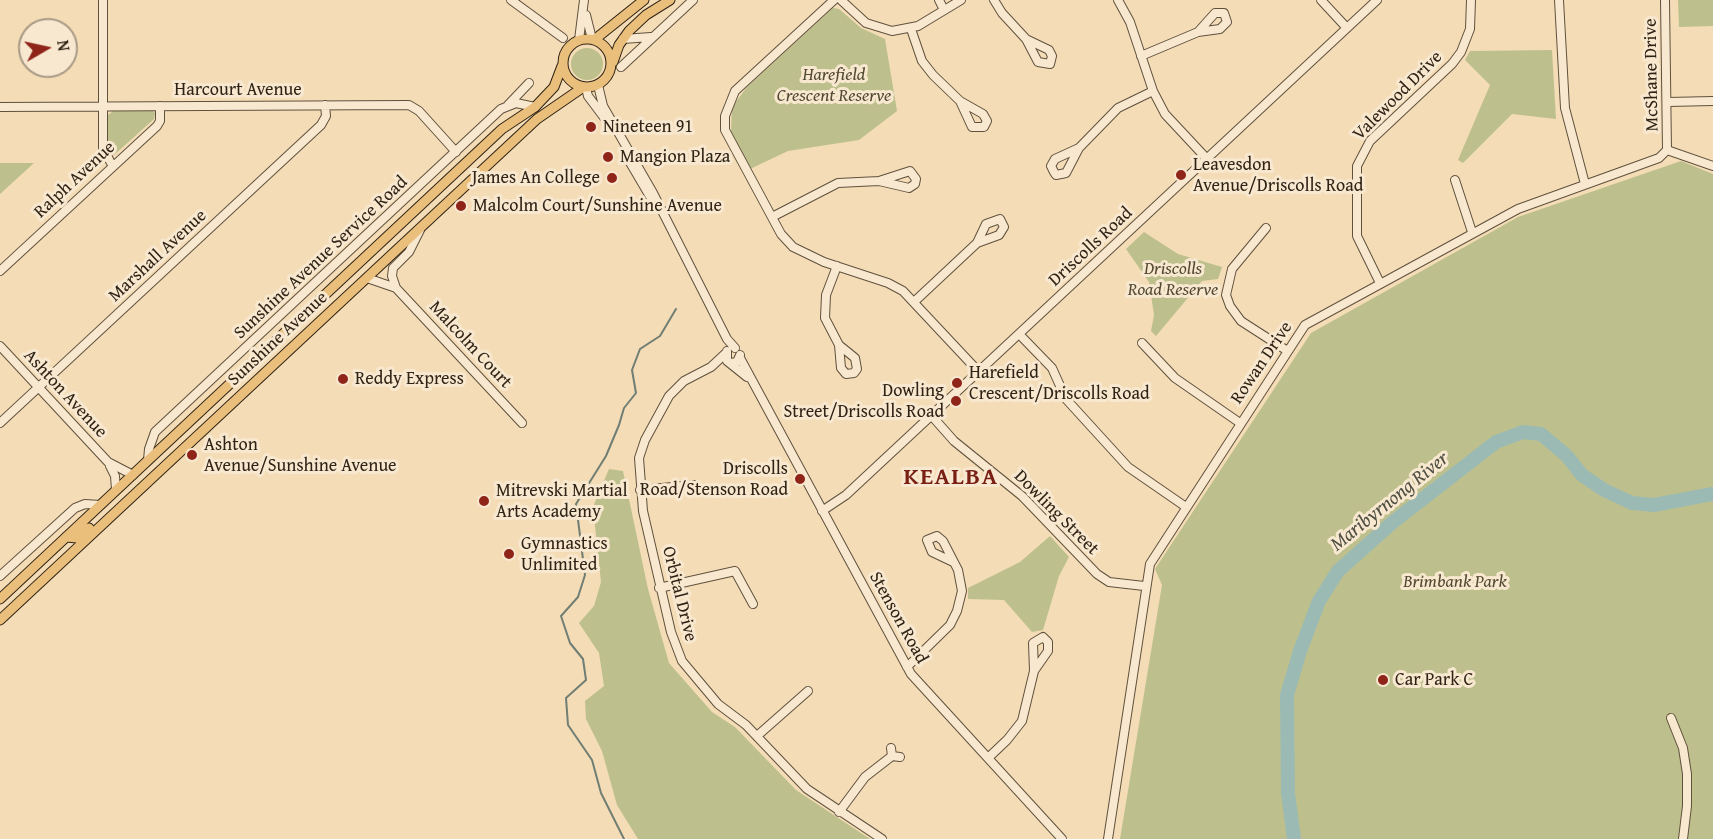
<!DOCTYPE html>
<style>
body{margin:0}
#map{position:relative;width:1713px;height:839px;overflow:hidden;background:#f4dcb6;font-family:"Gentium Book Plus",serif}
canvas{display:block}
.north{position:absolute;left:18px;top:18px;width:60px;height:60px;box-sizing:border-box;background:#f8e8d0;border:2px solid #a89985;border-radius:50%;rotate:81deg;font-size:16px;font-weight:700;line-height:24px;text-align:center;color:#2f2315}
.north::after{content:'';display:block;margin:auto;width:21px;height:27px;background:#8f2418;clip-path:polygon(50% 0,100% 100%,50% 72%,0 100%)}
</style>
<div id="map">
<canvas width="1713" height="839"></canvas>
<div class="north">N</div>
</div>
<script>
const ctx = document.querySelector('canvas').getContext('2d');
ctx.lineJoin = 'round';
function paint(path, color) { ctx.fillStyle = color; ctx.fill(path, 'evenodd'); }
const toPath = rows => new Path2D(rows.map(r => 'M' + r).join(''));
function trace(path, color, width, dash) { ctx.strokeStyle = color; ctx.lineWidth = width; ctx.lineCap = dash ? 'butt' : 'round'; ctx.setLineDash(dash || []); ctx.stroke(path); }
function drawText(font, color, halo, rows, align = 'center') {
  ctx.font = font + ' "Gentium Book Plus",serif'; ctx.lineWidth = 6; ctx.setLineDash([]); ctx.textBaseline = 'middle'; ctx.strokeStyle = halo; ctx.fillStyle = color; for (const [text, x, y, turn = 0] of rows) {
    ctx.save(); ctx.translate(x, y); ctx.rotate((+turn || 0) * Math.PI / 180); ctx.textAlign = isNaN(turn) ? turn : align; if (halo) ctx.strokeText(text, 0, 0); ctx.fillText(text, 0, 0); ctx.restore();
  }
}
const green = toPath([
 [1678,0,1713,0,1713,26,1679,27],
 [833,8,839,9,861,28,885,39,897,111,859,140,788,151,750,169,731,132,732,107,747,87],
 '571 64a16 16 0 1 1 32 0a16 16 0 1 1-32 0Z',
 [1552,50,1556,119,1512,114,1463,163,1458,160,1490,85,1465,60,1470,51],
 [114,110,152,110,155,113,154,119,114,155,110,155,108,149,107,116],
 [1681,161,1713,174,1713,839,1120,839,1162,585,1155,569,1311,333,1518,217],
 [0,163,34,163,0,194],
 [1144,232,1178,254,1222,267,1218,279,1202,281,1156,336,1151,331,1154,315,1149,282,1126,249],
 [609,469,623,471,648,589,669,663,712,712,735,727,796,790,870,839,638,839,617,805,602,751,586,719,585,701,604,686,599,653,579,623,594,606,601,582,593,507],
 [1050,536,1069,557,1059,576,1043,630,1032,632,1004,600,968,599,968,588,1020,562]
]);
const stream = toPath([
 [624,839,601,793,592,760,568,725,566,698,586,680,583,659,570,643,561,616,578,597,585,575,576,504,606,456,619,425,624,408,636,393,632,370,640,349,660,336,676,309]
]);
const river = toPath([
 [1294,839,1288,793,1287,695,1300,651,1319,601,1338,571,1393,522,1496,442,1523,432,1541,434,1567,456,1582,475,1604,490,1632,503,1654,505,1713,494]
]);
const minor = toPath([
 [103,0,103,148,112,165],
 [511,0,563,38],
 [834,0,735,91,725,116,725,130,781,234,793,247,824,262,888,283,903,291,978,371],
 [841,0,866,23,892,31,918,26,961,0],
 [939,0,944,10],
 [994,0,1002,13,1026,39,1038,62,1050,64,1052,56,1049,50,1026,39],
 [1118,0,1130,22,1153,91,1165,114,1207,159],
 [1321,0,1346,27],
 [1559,0,1565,108,1585,184],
 [1665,0,1667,150],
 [586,15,592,39],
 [911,29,922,61,933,75,960,101,983,114,987,121,984,127,972,127,960,101],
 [623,39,651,37],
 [579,40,584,0],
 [1141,56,1198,32,1220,29,1227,22,1224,13,1215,13,1198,32],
 [621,67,693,0],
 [598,85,603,106,653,193,727,339,735,348],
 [586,88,588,96,606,120],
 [1668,102,1713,101],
 [508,105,529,83],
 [0,107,409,105,419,111,456,152],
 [1079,148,1055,159,1051,166,1054,172,1056,175,1066,173,1079,148,1118,108,1153,91],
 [1667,150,1713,166],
 [625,154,655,205],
 [1455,180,1472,232],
 [772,217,838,183,879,181,910,171,916,179,915,184,909,188,879,181],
 [1266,228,1232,269,1226,295,1230,306,1241,321,1286,350],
 [837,266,826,295,825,318,839,345,841,368,846,374,854,373,857,369,855,358,839,345],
 [0,271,157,126,160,121,160,106],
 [367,278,396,288,522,423],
 [1380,283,1357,236,1357,166,1370,141,1452,64,1461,52,1470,29,1471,0],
 [396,288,392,276,393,268,409,252,420,230],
 [915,301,977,243,986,224,1000,219,1004,227,999,235,977,243],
 [1019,334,1052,368,1066,399,1128,467,1186,507],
 [1142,343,1175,378,1240,423],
 [0,346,108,462,133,475],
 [727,351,727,361,747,377],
 [726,353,711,367,684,381,669,396,645,440,639,458,643,511,671,632,682,661,718,704,746,725,807,789,882,839],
 [740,358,911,674,1062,839],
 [731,363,737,362,740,355],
 [931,415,954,441,1022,496,1097,574,1109,582,1144,586],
 [0,423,321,125,326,116,325,105],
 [148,460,149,449,155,432,501,109,516,103,535,107],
 [110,466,115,476,116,490],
 [640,490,694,485],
 [822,511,846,495,1377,0],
 [0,576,75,508,85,504,100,505],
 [659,588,735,571,753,604],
 [907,667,950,625,957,611,962,591,958,570,943,541,937,536,927,540,932,552,953,562],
 [1671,718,1683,748,1687,774,1687,806,1683,839],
 [757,736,808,691],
 [891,748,892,756,900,757],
 [988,758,1007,740,1022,721,1034,671,1033,643,1043,637,1048,642,1048,651,1034,671],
 [839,812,865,777,892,756],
 [1108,839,1150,564,1305,325,1518,209,1659,158,1667,150]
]);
const major = toPath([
 '563 63a24 24 0 1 1 48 0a24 24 0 1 1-48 0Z',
 [594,40,644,0],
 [613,62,619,45,629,31,646,15,670,0],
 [66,537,77,538,89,528],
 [0,599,502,129,535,107,554,87,562,66],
 [0,620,537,119,582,88]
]);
const markers = [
 [591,127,6,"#8f2418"],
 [608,157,6,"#8f2418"],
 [1181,175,6,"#8f2418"],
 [612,178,6,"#8f2418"],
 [461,206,6,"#8f2418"],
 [343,379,6,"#8f2418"],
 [957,383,6,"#8f2418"],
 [956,401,6,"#8f2418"],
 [192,455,6,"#8f2418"],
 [800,479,6,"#8f2418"],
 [484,501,6,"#8f2418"],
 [509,554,6,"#8f2418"],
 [1383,680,6,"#8f2418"]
];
const parkNames = [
 ["Harefield",834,75],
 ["Crescent Reserve",834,96],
 ["Driscolls",1173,269],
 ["Road Reserve",1173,290],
 ["Brimbank Park",1455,582]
];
const streetNames = [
 ["McShane Drive",1652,75,-91],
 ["Harcourt Avenue",238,90],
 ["Valewood Drive",1398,96,-45],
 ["Ralph Avenue",75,180,-43],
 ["Driscolls Road",1091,247,-43],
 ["Marshall Avenue",158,256,-43],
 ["Sunshine Avenue Service Road",321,258,-43],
 ["Sunshine Avenue",278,339,-43],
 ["Malcolm Court",470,345,47],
 ["Rowan Drive",1262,363,-56],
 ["Ashton Avenue",65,394,47],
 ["Dowling Street",1056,513,45],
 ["Orbital Drive",679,594,76],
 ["Stenson Road",898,618,61]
];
const poiNames = [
 ["Nineteen 91",603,127],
 ["Mangion Plaza",620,157],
 ["Leavesdon",1193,165],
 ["Avenue/Driscolls Road",1193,186],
 ["James An College",600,178,"right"],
 ["Malcolm Court/Sunshine Avenue",473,206],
 ["Harefield",969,373],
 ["Crescent/Driscolls Road",969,394],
 ["Reddy Express",355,379],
 ["Dowling",944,391,"right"],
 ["Street/Driscolls Road",944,412,"right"],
 ["Ashton",204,445],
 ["Avenue/Sunshine Avenue",204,466],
 ["Driscolls",788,469,"right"],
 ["Road/Stenson Road",788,490,"right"],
 ["Mitrevski Martial",496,491],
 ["Arts Academy",496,512],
 ["Gymnastics",521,544],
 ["Unlimited",521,565],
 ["Car Park C",1395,680]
];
const waterNames = [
 ["Maribyrnong River",1390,502,-39]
];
const districtNames = [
 ["KEALBA",951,478]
];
paint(green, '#bdc08c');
trace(stream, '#707e74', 2);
trace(river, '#9cbab4', 14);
trace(minor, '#60513d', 10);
trace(major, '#2f2315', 11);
trace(minor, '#f8e8d0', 8);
trace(major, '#eabe7b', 9);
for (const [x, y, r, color] of markers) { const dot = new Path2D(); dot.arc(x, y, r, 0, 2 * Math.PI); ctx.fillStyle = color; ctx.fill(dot); trace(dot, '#f8e8d0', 2); }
drawText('italic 18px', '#524a33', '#f8e8d0', parkNames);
drawText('18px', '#2f2315', '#f8e8d0', streetNames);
drawText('18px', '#2f2315', '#f8e8d0', poiNames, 'left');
drawText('italic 20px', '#505045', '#f8e8d0', waterNames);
ctx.letterSpacing = '1.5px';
drawText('bold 24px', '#7a1f14', '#f8e8d0', districtNames);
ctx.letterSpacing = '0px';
</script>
